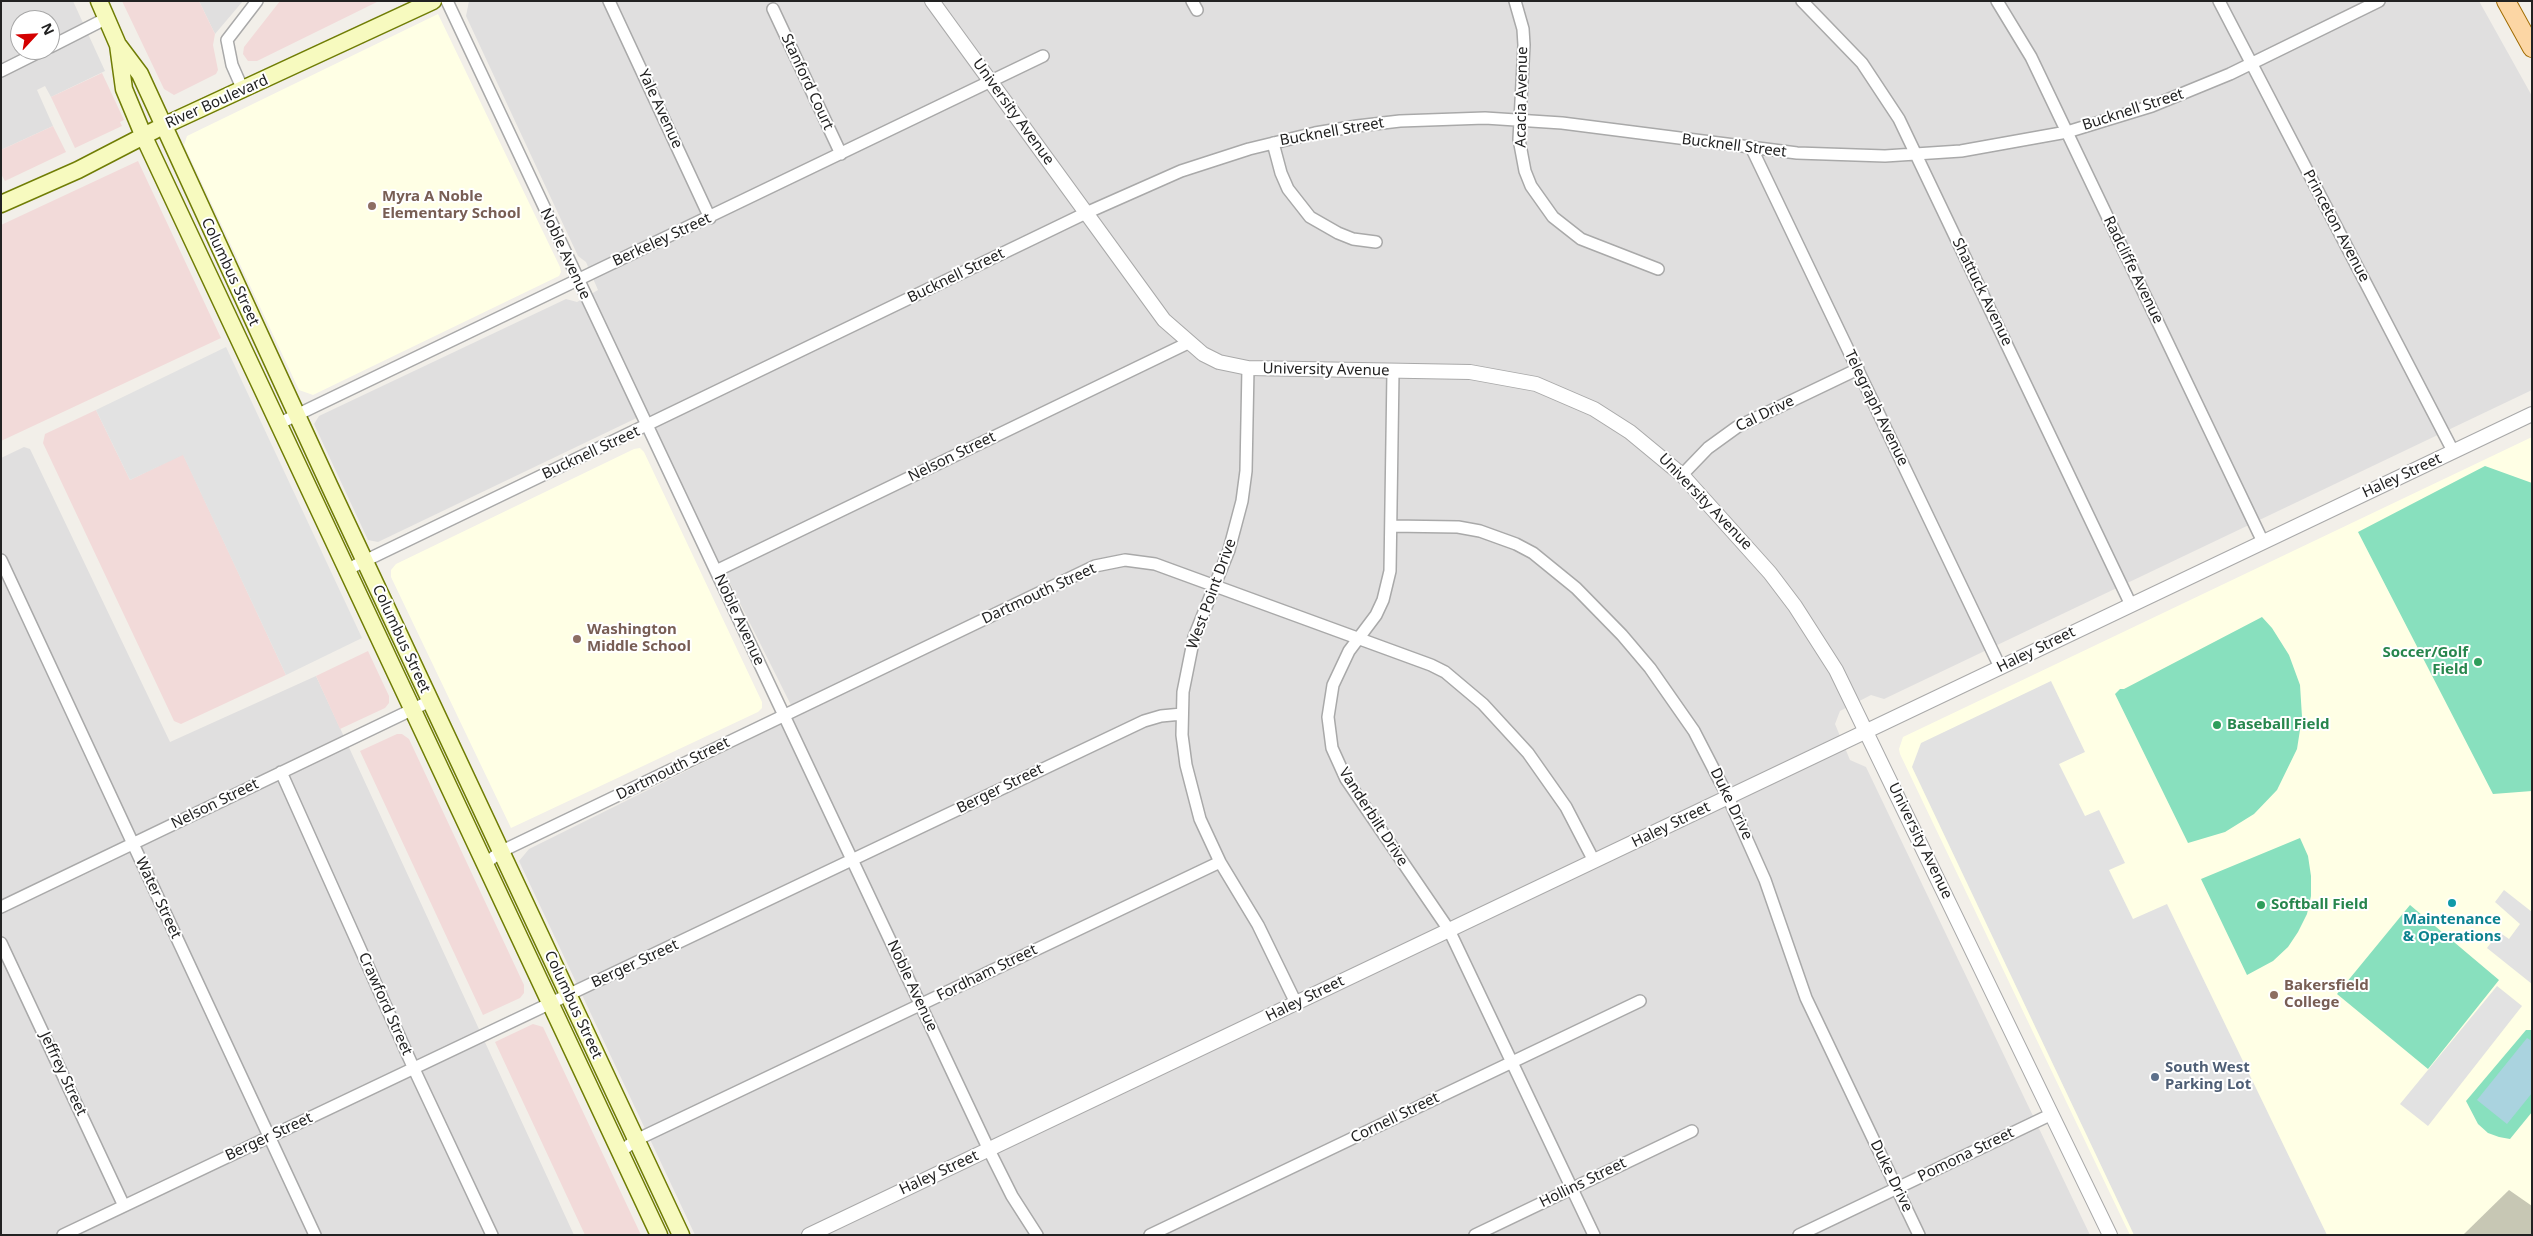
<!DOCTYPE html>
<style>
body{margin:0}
#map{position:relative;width:2533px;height:1236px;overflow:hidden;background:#f2efe9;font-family:"Noto Sans",sans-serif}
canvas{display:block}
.frame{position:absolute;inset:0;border:2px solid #222;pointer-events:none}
.north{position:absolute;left:10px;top:10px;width:50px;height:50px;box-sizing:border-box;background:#fff;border:1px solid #a7a7a7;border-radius:50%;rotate:65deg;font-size:14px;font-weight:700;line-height:20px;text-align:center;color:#222}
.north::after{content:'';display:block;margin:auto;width:18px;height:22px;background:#d40000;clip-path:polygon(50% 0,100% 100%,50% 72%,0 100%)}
</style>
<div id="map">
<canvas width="2533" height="1236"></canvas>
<div class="frame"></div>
<div class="north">N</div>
</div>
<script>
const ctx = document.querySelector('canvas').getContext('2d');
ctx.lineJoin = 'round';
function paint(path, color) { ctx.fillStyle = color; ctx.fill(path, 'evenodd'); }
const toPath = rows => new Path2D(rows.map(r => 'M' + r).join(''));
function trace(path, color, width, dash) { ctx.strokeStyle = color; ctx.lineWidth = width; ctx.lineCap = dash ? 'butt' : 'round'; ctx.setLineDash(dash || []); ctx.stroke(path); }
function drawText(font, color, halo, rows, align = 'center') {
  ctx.font = font + ' "Noto Sans",sans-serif'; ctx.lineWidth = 4; ctx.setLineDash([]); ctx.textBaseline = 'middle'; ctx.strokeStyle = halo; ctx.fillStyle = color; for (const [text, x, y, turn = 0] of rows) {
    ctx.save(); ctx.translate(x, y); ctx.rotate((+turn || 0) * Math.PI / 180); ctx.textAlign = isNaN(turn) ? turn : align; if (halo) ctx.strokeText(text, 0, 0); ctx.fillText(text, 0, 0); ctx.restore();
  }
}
const residential = toPath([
 [1,1,73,1,105,71,51,97,45,86,37,90,53,126,1,150],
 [20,20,50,20,50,50,20,50],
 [199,1,243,1,215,34],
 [469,1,2479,1,2532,96,2532,390,1884,699,1871,695,1840,711,1835,724,1850,760,1866,767,2090,1235,695,1235,519,861,529,849,795,717,794,711,645,414,378,542,368,540,314,424,319,416,566,299,577,302,598,290,586,262,578,256,466,16],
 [24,447,30,449,170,742,316,676,574,1235,1,1235,1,458]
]);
const commercial = toPath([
 [122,1,199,1,215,34,213,45,218,70,216,74,174,95,164,89],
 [280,1,379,1,257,61,248,61,243,54,244,47],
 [102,73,124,120,120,122,122,126,75,148,51,97],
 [53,126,66,152,5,181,1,174,1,150],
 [138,161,221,338,1,441,1,225],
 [96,410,130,480,183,454,286,675,181,724,174,721,43,443,45,434],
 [368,651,389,696,389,703,385,708,340,729,316,676],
 [397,734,402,734,409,739,524,985,524,993,520,998,483,1015,360,751],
 [533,1024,543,1027,641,1235,585,1235,495,1042]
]);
const education = toPath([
 [438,14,560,267,561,272,559,276,313,395,299,390,184,145,187,136],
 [2532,437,2532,1235,2130,1235,1900,754,1899,749,1903,737],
 [640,448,644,452,762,702,762,708,758,712,511,828,391,577,391,570,396,564,634,449]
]);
const construction = toPath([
 [2509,1190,2532,1206,2532,1235,2463,1235]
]);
const pitch = toPath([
 [2485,466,2532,483,2532,791,2493,794,2358,532],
 [2262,617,2272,628,2289,655,2300,685,2302,717,2297,749,2277,790,2254,814,2225,832,2188,843,2115,694,2120,689,2124,689],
 [2300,838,2308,856,2311,876,2311,896,2307,914,2298,932,2288,947,2273,961,2247,975,2201,879],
 [2410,905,2499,980,2428,1069,2337,994],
 [2526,1030,2532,1030,2532,1112,2510,1139,2499,1137,2488,1133,2478,1124,2466,1101]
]);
const parking = toPath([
 [226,347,362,638,286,675,183,455,130,480,96,410],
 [2051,681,2085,752,2059,764,2085,816,2099,810,2125,863,2109,870,2133,919,2167,904,2327,1235,2134,1235,1912,767,1921,743],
 [2504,890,2532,912,2532,984,2487,948,2499,932,2509,939,2520,924,2495,902],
 [2497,986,2522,1006,2428,1126,2400,1104]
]);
const water = toPath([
 [2527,1038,2532,1041,2532,1093,2507,1124,2477,1100]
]);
const minor = toPath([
 [447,1,989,1150,1012,1196,1037,1235],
 [609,1,710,218],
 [1192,1,1197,10],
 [1515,1,1523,29,1524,45,1519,139,1525,171,1531,186,1553,217,1581,239,1658,269],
 [1802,1,1862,63,1899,119,2131,605],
 [1997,1,2031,57,2263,542],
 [2219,1,2453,451],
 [773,9,841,154],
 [50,47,107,18],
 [1,71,43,50],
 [243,90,232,65,227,40,257,1],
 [1273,143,1281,173,1288,189,1310,217,1338,233,1353,239,1376,242],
 [1752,149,2000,667],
 [1248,368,1246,471,1242,501,1229,550,1194,637,1183,692,1182,735,1186,765,1200,819,1220,862,1258,925,1296,1003],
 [1393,372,1390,571,1383,600,1376,615,1349,651,1333,685,1328,717,1332,748,1346,779,1449,930,1594,1235],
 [280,423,1043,56],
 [1682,475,1708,448,1737,427,1858,369],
 [1391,526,1458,527,1480,531,1516,544,1533,553,1576,588,1622,635,1650,668,1694,731,1728,797,1765,880,1806,998,1919,1235],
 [1,560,315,1235],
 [348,569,1086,213,1181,171,1249,149,1315,133,1357,126,1400,121,1485,118,1562,123,1797,153,1885,156,1961,151,2067,132,2152,106,2230,74,2379,1],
 [716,571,1188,343],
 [281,772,414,1069,492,1235],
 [485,864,500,852,1095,566,1125,560,1155,564,1431,665,1445,672,1483,704,1528,753,1566,807,1594,861],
 [1,907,430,701],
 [1,943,124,1206],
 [620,1152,636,1140,1220,862],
 [63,1235,1144,721,1161,716,1182,714],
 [1150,1235,1640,1001],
 [1475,1235,1692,1131],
 [1799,1235,2052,1114]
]);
const tertiary = toPath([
 [932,1,1164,320,1203,354,1219,362,1248,368,1470,372,1536,384,1594,409,1630,432,1682,475,1770,573,1795,606,1836,670,2110,1235],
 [809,1235,2532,414]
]);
const secondary = toPath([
 [99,1,118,45,124,89,144,137,659,1235],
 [119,46,140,74,330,487,681,1235],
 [1,204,78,170,163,126,433,1]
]);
const primary = toPath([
 [2506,1,2532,48]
]);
const markers = [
 [372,206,5,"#8d6e63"],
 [577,639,5,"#8d6e63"],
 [2478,662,5,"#2e9e5b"],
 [2217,725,5,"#2e9e5b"],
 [2452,903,5,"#0f9aa8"],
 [2261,905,5,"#2e9e5b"],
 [2274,995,5,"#8d6e63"],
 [2155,1077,5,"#5c6f8a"]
];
const streetNames = [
 ["Stanford Court",807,82,65],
 ["Acacia Avenue",1522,97,-89],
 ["River Boulevard",217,102,-24],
 ["Yale Avenue",660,109,65],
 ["Bucknell Street",2133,110,-18],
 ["University Avenue",1013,112,54],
 ["Bucknell Street",1332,132,-10],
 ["Bucknell Street",1734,146,7],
 ["Princeton Avenue",2336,226,62],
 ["Berkeley Street",662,240,-25],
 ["Noble Avenue",565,254,65],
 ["Radcliffe Avenue",2133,270,64],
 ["Columbus Street",230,272,65],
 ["Bucknell Street",956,276,-26],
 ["Shattuck Avenue",1982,292,64],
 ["University Avenue",1326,370,1],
 ["Telegraph Avenue",1876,408,64],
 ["Cal Drive",1765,414,-26],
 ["Bucknell Street",591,453,-25],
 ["Nelson Street",952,457,-26],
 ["Haley Street",2402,476,-25],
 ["University Avenue",1705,502,46],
 ["Dartmouth Street",1039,594,-25],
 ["West Point Drive",1212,594,-70],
 ["Noble Avenue",739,620,65],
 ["Columbus Street",401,639,65],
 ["Haley Street",2036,650,-26],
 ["Dartmouth Street",673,769,-26],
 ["Berger Street",1000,789,-26],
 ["Nelson Street",215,804,-26],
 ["Duke Drive",1731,804,64],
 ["Vanderbilt Drive",1373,817,57],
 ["Haley Street",1671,825,-26],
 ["University Avenue",1920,841,64],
 ["Water Street",158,898,65],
 ["Berger Street",635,964,-25],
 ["Fordham Street",987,973,-26],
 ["Noble Avenue",912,986,65],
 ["Haley Street",1305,999,-26],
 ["Crawford Street",385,1004,66],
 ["Columbus Street",573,1005,65],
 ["Jeffrey Street",63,1074,65],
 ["Cornell Street",1395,1118,-26],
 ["Berger Street",269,1137,-25],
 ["Pomona Street",1966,1155,-26],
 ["Haley Street",939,1173,-25],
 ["Duke Drive",1891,1176,64],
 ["Hollins Street",1583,1183,-26]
];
const educationNames = [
 ["Myra A Noble",382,197],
 ["Elementary School",382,214],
 ["Washington",587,630],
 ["Middle School",587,647],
 ["Bakersfield",2284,986],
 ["College",2284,1003]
];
const leisureNames = [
 ["Soccer/Golf",2468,653,"right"],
 ["Field",2468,670,"right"],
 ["Baseball Field",2227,725],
 ["Softball Field",2271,905]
];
const cultureNames = [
 ["Maintenance",2452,920],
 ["& Operations",2452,937]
];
const serviceNames = [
 ["South West",2165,1068],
 ["Parking Lot",2165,1085]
];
paint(residential, '#e0dfdf');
paint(commercial, '#f2dad9');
paint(education, '#ffffe5');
paint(construction, '#c7c7b4');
paint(pitch, '#88e0be');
paint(parking, '#e2e2e2');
paint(water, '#aad3df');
trace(minor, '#a9a9a9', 14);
trace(tertiary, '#a9a9a9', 16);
trace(secondary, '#707d05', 19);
trace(primary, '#a06b00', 20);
trace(minor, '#fff', 11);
trace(tertiary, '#fff', 14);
trace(secondary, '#f7fabf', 16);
trace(primary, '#fcd6a4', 18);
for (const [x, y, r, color] of markers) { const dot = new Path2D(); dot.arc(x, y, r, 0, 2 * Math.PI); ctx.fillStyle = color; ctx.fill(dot); trace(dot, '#fff', 2); }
drawText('15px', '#222', '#fff', streetNames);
drawText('bold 15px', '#785e54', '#fff', educationNames, 'left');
drawText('bold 15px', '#27864d', '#fff', leisureNames, 'left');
drawText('bold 15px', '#0d838f', '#fff', cultureNames);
drawText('bold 15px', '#4e5e75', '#fff', serviceNames, 'left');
</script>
